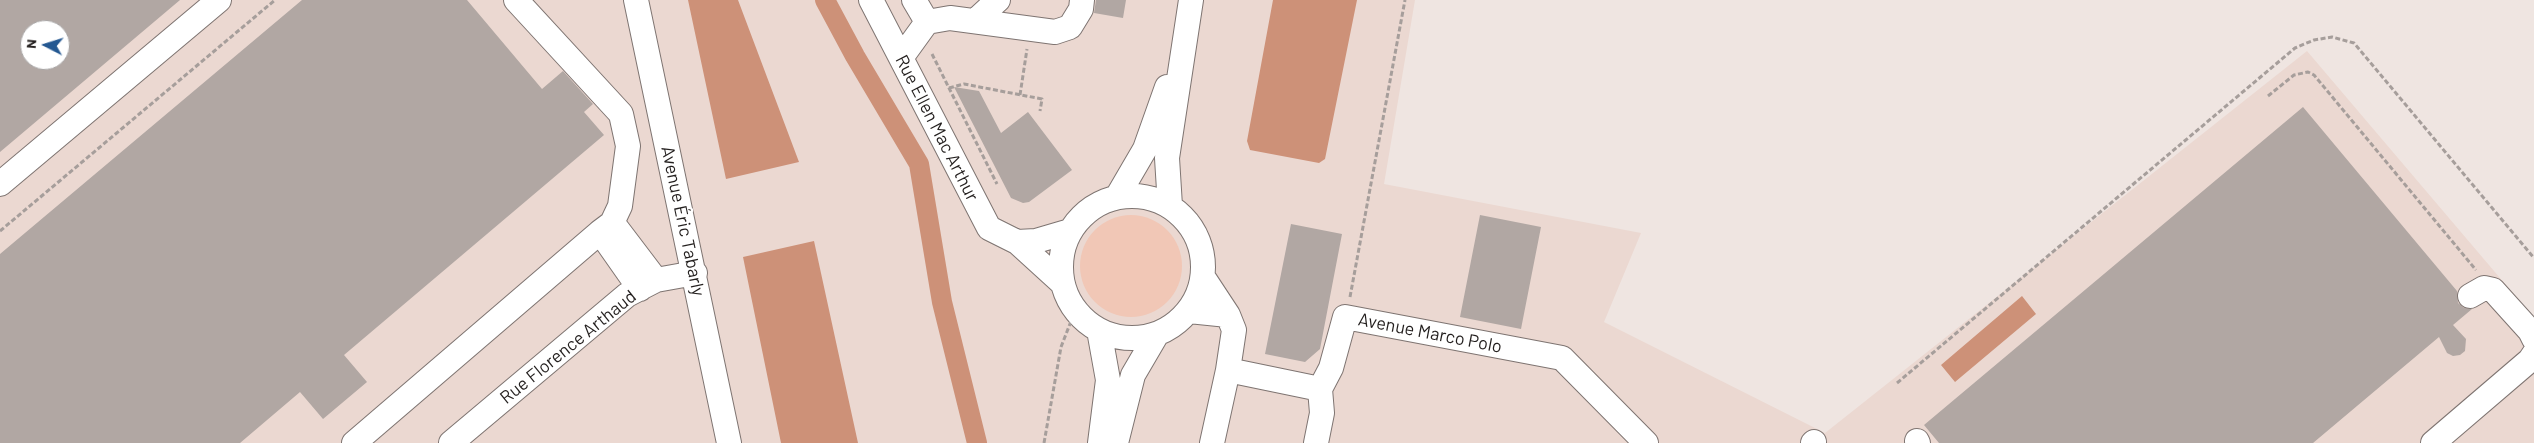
<!DOCTYPE html>
<meta charset="utf-8">
<style>
body{margin:0}
#map{position:relative;width:2534px;height:443px;overflow:hidden;background:#efe5e1;font-family:Barlow,sans-serif}
canvas{display:block}
.north{position:absolute;left:20px;top:20px;width:50px;height:50px;box-sizing:border-box;background:#fff;border:1px solid #a7a5a5;border-radius:50%;rotate:275deg;font-size:14px;font-weight:700;line-height:20px;text-align:center;color:#231f1e}
.north::after{content:'';display:block;margin:auto;width:18px;height:22px;background:#245891;clip-path:polygon(50% 0,100% 100%,50% 72%,0 100%)}
</style>
<div id="map">
<canvas width="2534" height="443"></canvas>
<div class="north">N</div>
</div>
<script>
const ctx = document.querySelector('canvas').getContext('2d');
ctx.lineJoin = 'round';
function paint(path, color) { ctx.fillStyle = color; ctx.fill(path, 'evenodd'); }
const toPath = rows => new Path2D(rows.map(r => 'M' + r).join(''));
function trace(path, color, width, dash) { ctx.strokeStyle = color; ctx.lineWidth = width; ctx.lineCap = dash ? 'butt' : 'round'; ctx.setLineDash(dash || []); ctx.stroke(path); }
function drawText(font, color, halo, rows, align = 'center') {
  ctx.font = font + ' Barlow,sans-serif'; ctx.lineWidth = 4.5; ctx.setLineDash([]); ctx.textBaseline = 'middle'; ctx.strokeStyle = halo; ctx.fillStyle = color; for (const [text, x, y, turn = 0] of rows) {
    ctx.save(); ctx.translate(x, y); ctx.rotate((+turn || 0) * Math.PI / 180); ctx.textAlign = isNaN(turn) ? turn : align; if (halo) ctx.strokeText(text, 0, 0); ctx.fillText(text, 0, 0); ctx.restore();
  }
}
const built = toPath([
 [0,0,1415,0,1384,184,1641,233,1604,322,1825,433,2307,51,2534,318,2534,443,0,443],
 [30,30,60,30,60,60,30,60]
]);
const green = toPath([
 '1080 266a51 51 0 1 1 102 0a51 51 0 1 1-102 0Z'
]);
const water = toPath([
 [688,0,738,0,799,162,726,179],
 [1273,0,1357,0,1325,159,1319,163,1250,150,1247,141],
 [814,241,858,443,781,443,743,257],
 [2022,296,2036,314,1955,382,1941,365]
]);
const canal = toPath([
 [825,0,855,56,919,164,942,302,977,443]
]);
const building = toPath([
 [0,0,180,0,0,152],
 [30,30,60,30,60,60,30,60],
 [302,0,467,0,542,89,563,71,593,104,584,112,604,135,344,355,367,382,323,419,300,392,240,443,0,443,0,254],
 [1096,0,1126,0,1123,18,1094,13],
 [954,87,979,91,1001,133,1028,112,1072,170,1029,202,1023,203,1011,198],
 [2303,107,2457,291,2458,303,2464,308,2472,309,2453,325,2466,339,2465,351,2460,355,2453,356,2447,353,2439,337,2313,443,1939,443,1924,425],
 [1480,215,1541,227,1521,329,1460,317],
 [1291,224,1342,234,1320,349,1305,362,1265,354]
]);
const path = toPath([
 [932,54,997,184],
 [949,88,964,84,1042,99,1040,111],
 [1020,95,1027,49],
 [2268,96,2294,75,2308,72,2314,75,2476,270],
 [0,231,275,0],
 [1350,297,1405,0],
 [1897,383,2295,48,2314,40,2332,37,2354,43,2534,258],
 [1044,443,1061,347,1075,311]
]);
const minor = toPath([
 [516,0,621,114,628,146,620,206,612,223,600,232],
 [636,0,729,443],
 [871,0,989,228,1017,242],
 [914,0,927,22],
 [975,21,998,0],
 [901,58,927,22,950,18,1055,32,1070,27,1081,9,1082,0],
 [0,184,219,0],
 '1061 267a71 71 0 1 1 142 0a71 71 0 1 1-142 0Z',
 [1117,197,1145,149,1167,87],
 [1170,206,1167,158,1191,0],
 [615,226,656,280],
 [1062,283,1017,242,1036,241,1070,231],
 [2470,296,2484,288,2493,290,2530,331,2534,339],
 [1189,311,1228,315,1203,277],
 [1228,315,1234,330,1228,370,1320,389,1331,368,1345,317,1562,358,1646,443],
 [1099,330,1108,380,1100,443],
 [1917,441,1918,443],
 [354,443,600,232,640,289],
 [451,443,627,295,656,280,695,273],
 [1116,443,1133,375,1157,334],
 [1212,443,1228,370],
 [1316,443,1322,413,1320,389],
 [1813,443,1814,442],
 [2433,443,2530,360,2534,354]
]);
const streetNames = [
 ["Rue Ellen Mac Arthur",937,128,63],
 ["Avenue Éric Tabarly",683,221,78],
 ["Avenue Marco Polo",1430,333,11],
 ["Rue Florence Arthaud",568,347,-39]
];
paint(built, '#ebd8d1');
paint(green, '#f1c7b6');
paint(water, '#cd9178');
trace(canal, '#cd9178', 20);
paint(building, '#b1a7a3');
trace(minor, '#7e7471', 26);
trace(path, '#a69e9b', 3, [5, 2.5]);
trace(minor, '#fff', 24);
drawText('18px', '#231f1e', '#fff', streetNames);
</script>
